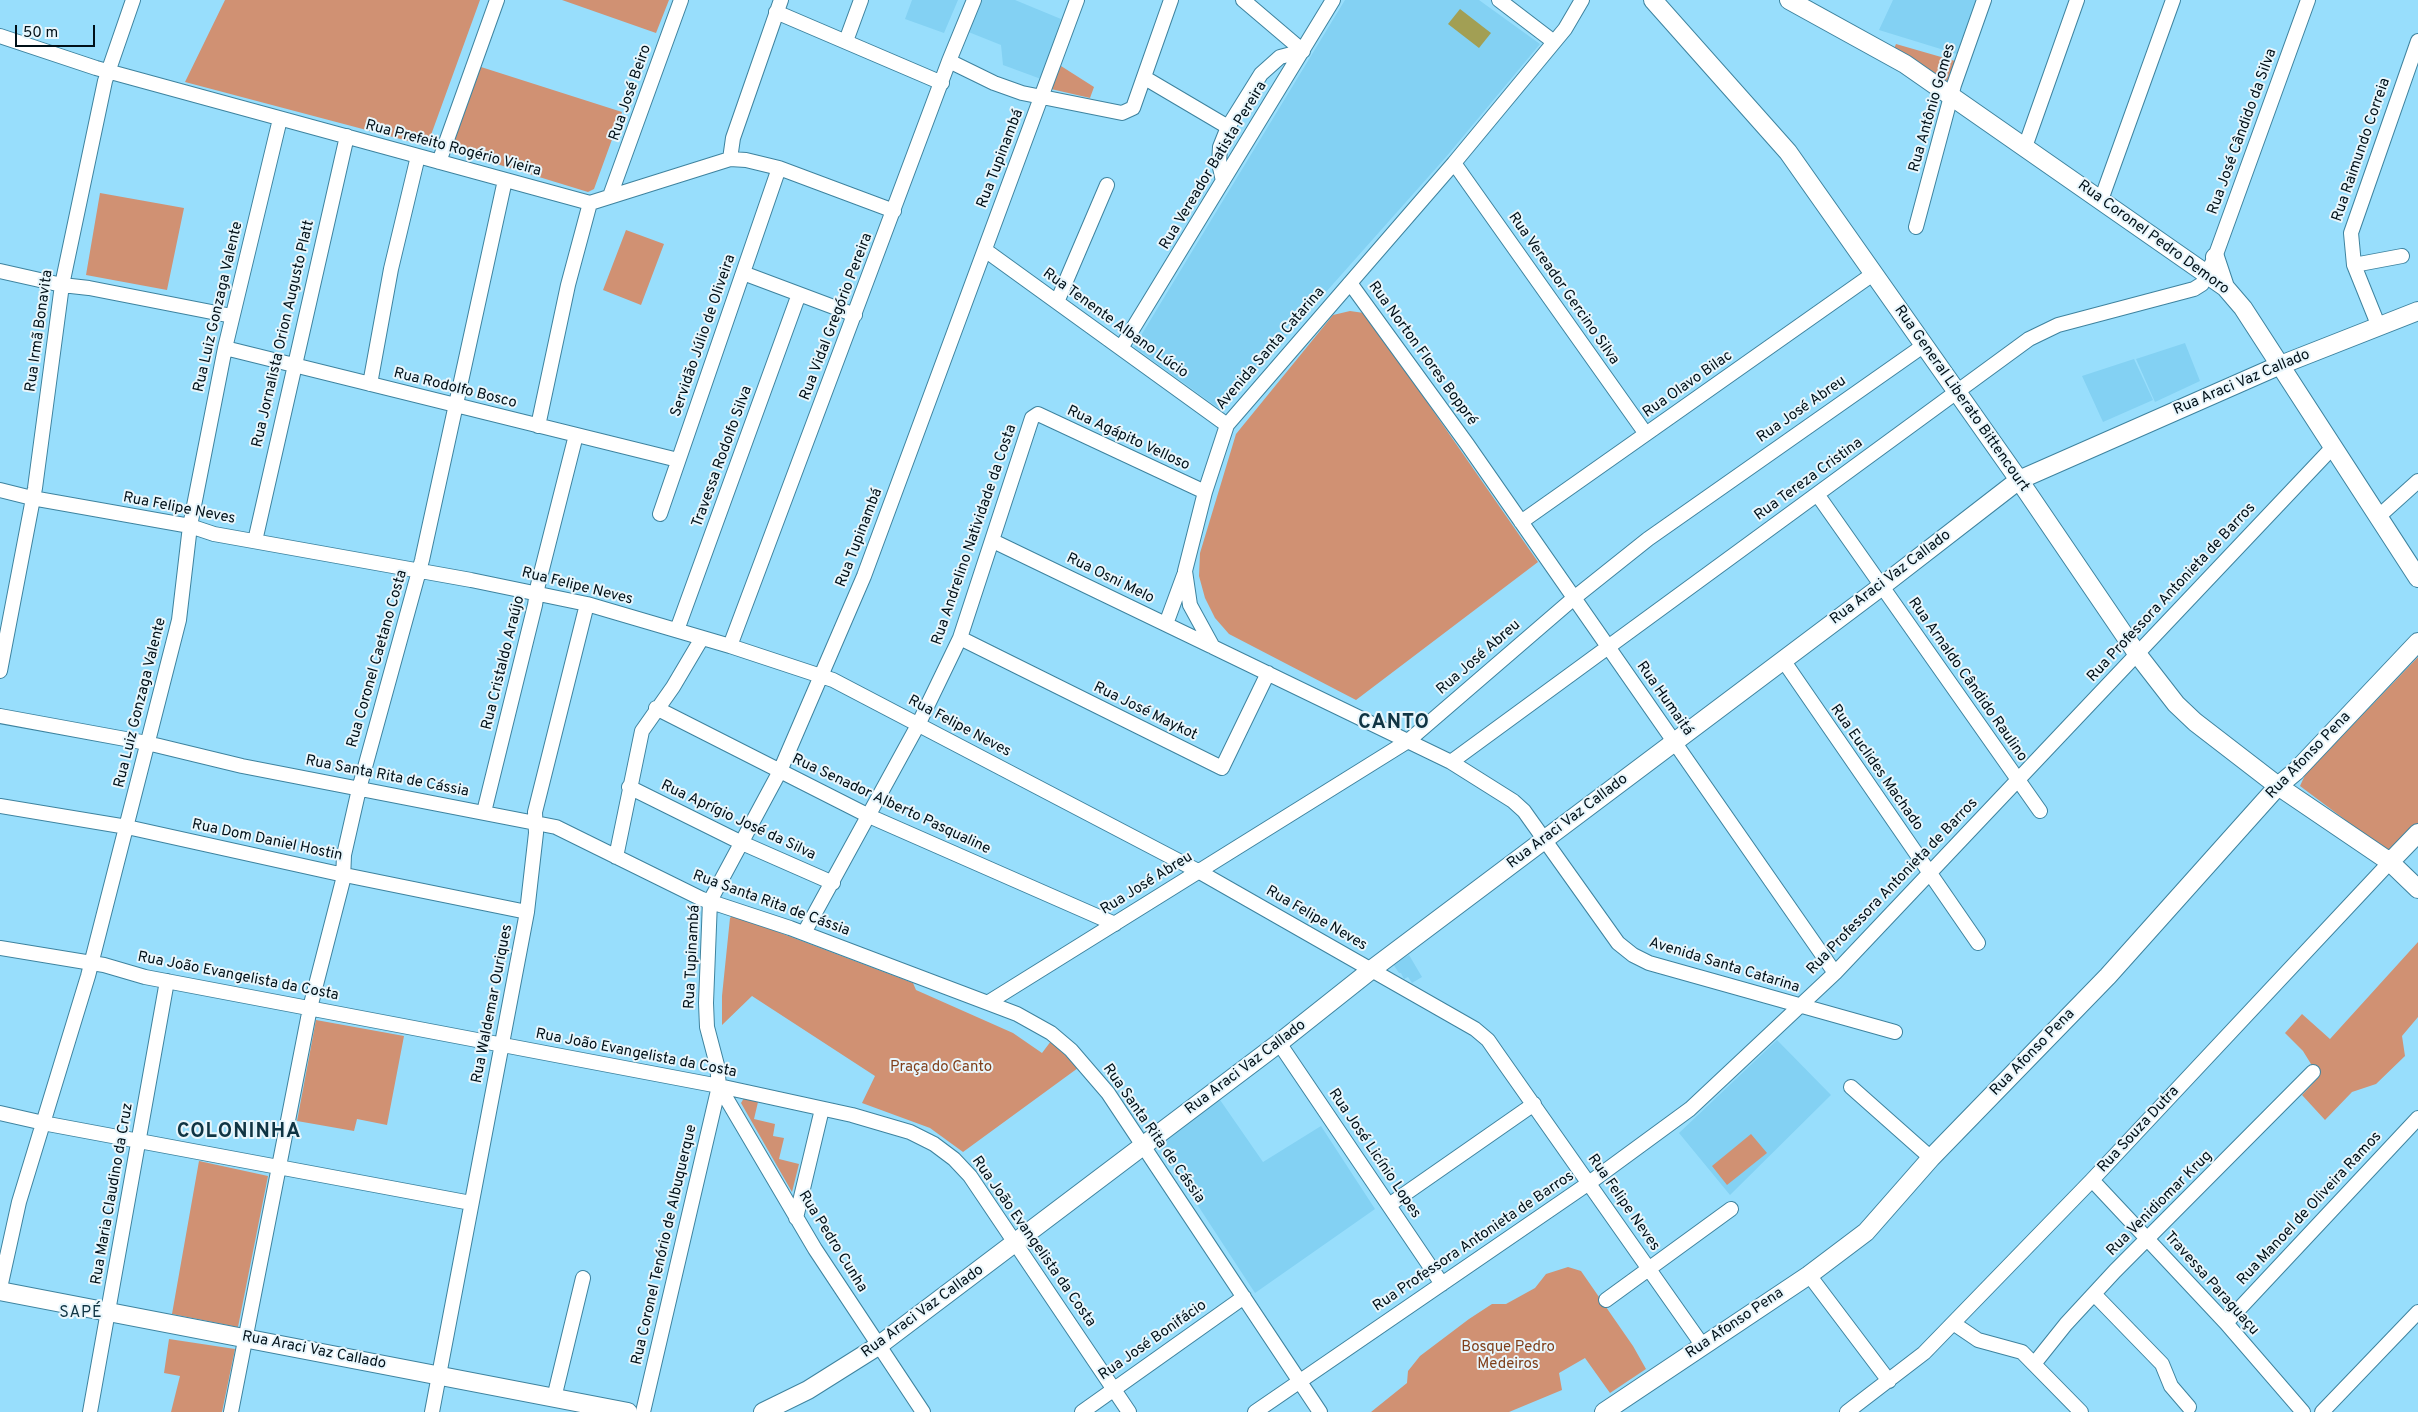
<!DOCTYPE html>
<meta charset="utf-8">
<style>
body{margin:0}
#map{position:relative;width:2418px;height:1412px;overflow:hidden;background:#98defc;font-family:Overpass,sans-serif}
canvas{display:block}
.scale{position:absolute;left:15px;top:25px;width:80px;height:22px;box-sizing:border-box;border:2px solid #001018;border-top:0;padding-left:6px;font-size:15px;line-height:18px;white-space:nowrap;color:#001018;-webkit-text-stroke:4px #e8f6fc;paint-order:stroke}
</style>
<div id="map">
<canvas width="2418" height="1412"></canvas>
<div class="scale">50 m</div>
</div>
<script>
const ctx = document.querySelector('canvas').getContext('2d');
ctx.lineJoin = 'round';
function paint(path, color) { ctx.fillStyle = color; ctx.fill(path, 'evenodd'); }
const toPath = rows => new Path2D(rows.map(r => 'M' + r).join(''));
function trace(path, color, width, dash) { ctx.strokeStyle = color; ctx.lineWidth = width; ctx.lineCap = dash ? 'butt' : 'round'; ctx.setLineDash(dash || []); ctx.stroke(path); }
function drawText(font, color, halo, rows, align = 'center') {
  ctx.font = font + ' Overpass,sans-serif'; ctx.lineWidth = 4; ctx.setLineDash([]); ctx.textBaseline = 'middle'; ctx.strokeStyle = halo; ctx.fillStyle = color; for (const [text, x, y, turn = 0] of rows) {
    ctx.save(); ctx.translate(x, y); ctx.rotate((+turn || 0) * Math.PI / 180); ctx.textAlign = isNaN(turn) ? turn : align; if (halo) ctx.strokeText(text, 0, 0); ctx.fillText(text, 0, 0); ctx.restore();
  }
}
const built = toPath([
 [912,0,958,0,944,33,905,19],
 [978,0,1015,0,1061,19,1041,79,1003,65,1001,45,966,31],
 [1345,0,1479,0,1540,44,1446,157,1221,410,1134,347],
 [1893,0,1976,0,1957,54,1879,30],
 [2185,343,2200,381,2155,402,2136,359],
 [2134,359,2153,400,2103,422,2082,376],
 [1409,955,1422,977,1412,983,1408,977,1404,979,1401,973,1399,973,1393,964],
 [1777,1040,1831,1095,1730,1195,1679,1133],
 [1218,1097,1263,1162,1321,1126,1375,1209,1255,1293,1157,1143]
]);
const green = toPath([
 [225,0,480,0,427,146,185,82],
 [562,0,669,0,656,33],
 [1896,44,1955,61,1946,84,1893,51],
 [1061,66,1094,87,1090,98,1051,89],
 [481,67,622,112,594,189,588,192,451,150],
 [100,193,184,208,167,290,86,275],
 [626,230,664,244,641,305,603,290],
 [1350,311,1364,313,1375,327,1538,562,1356,700,1229,634,1215,618,1205,598,1199,576,1200,553,1236,434,1333,315],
 [2418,657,2418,826,2392,855,2300,786,2305,775],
 [733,915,913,983,916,990,1013,1033,1042,1053,1051,1041,1078,1068,963,1152,930,1128,862,1103,875,1076,752,996,722,1025,722,996,730,918],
 [2418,942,2418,1017,2402,1036,2405,1056,2376,1084,2352,1092,2325,1120,2302,1095,2319,1077,2303,1051,2285,1033,2302,1014,2330,1039],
 [316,1020,404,1036,387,1125,357,1119,354,1131,297,1121],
 [744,1098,758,1102,754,1119,775,1124,773,1136,784,1138,779,1159,799,1164,792,1192,741,1103],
 [1751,1134,1767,1153,1727,1185,1712,1166],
 [199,1161,268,1176,238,1327,172,1314],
 [1568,1267,1581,1271,1633,1346,1646,1369,1610,1393,1585,1358,1559,1373,1562,1390,1509,1412,1371,1412,1407,1383,1408,1371,1420,1356,1469,1319,1492,1304,1506,1304,1535,1288,1546,1274],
 [169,1339,235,1349,222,1412,171,1412,180,1376,164,1373]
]);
const water = toPath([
 [1460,9,1491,33,1479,48,1448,24]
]);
const minor = toPath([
 [1243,0,1303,51],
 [1499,0,1554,42],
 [1582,0,1565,29,1454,163,1227,425,1205,492,1185,571,1190,605,1213,647,1451,762,1513,801,1524,811,1618,943,1633,955,1649,963,1895,1032],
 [776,12,942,83],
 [0,36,96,68,590,203,730,159,746,160,779,168,894,211],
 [846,41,861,0],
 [949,61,994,83,1022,93,1122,113,1133,108,1171,0],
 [1145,78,1228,127],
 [2025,147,2077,0],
 [730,159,733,138,781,0],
 [439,162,497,0],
 [1454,163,1646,434],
 [1223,181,1219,163,1220,147,1228,127,1261,74,1280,57,1303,51],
 [610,196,681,0],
 [2101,200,2173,0],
 [1916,227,1954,85,1984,0],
 [985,250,1227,425],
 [2354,265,2402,256],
 [0,271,62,285,89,288,232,316],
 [743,273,855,315],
 [1350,283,1467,444,1835,973],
 [1057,302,1107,185],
 [2379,327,2354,265,2351,233,2418,41],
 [225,348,678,460],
 [1121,348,1333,0],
 [370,384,391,269,418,156],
 [538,426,568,285,590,203],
 [0,490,32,498,190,526,214,534,471,580,587,604,730,646,833,680,1198,871,1475,1029,1488,1040,1497,1053,1703,1346],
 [1817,494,2040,811],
 [660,514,779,168],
 [2378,517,2418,481],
 [1521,522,1873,274],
 [255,541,347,136],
 [993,541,1211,646],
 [1166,624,1184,575],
 [677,630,799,294],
 [960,638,1222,768,1268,673],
 [730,646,949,61,974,0],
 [1783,660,1978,943],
 [0,671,35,488,62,285,105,81,133,0],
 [656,708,869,816,1115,924],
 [0,716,147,743,242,766,556,827,702,899,790,928,1017,1014,1051,1033,1071,1050,1108,1093,1320,1412],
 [1451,762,2029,339,2058,325,2194,289,2202,284,2215,257,2308,0],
 [629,787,742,843,833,883],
 [0,806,127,827,335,873,527,912],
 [484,812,535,605,538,585,576,435],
 [616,857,642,731,673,687,702,638],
 [804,933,918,725,960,638,1032,418,1038,414,1205,492],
 [0,948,104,965,145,977,719,1086,852,1115,910,1132,934,1144,954,1159,970,1176,1129,1412],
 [989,1002,1408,741,1574,598,1648,539,1923,346],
 [1279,1043,1442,1284],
 [719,1086,815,1249,923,1412],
 [1851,1087,1931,1158],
 [0,1113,48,1124,471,1203],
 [2092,1180,2226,1323,2303,1412],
 [1389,1205,1534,1104],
 [796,1218,822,1109],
 [1809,1275,1889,1381],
 [0,1288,19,1202,88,976,179,620,190,526,225,348,280,119],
 [2094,1294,2162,1364,2171,1386,2189,1407],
 [1606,1300,1731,1209],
 [1953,1323,1978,1340,2022,1352,2081,1412],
 [2226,1323,2418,1118],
 [2034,1364,2066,1324,2115,1271,2313,1072],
 [554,1398,583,1278],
 [90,1412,167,981],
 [231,1412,310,1008,343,880,344,855,359,789,422,560,505,180],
 [432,1412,527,912,536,833,535,812,587,604],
 [643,1412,719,1086,717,1065,707,1027,706,1003,710,901,780,771,864,576,1077,0],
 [1082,1412,1244,1297],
 [1255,1412,1589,1183,1690,1109,1835,973,2333,447],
 [1847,1412,1924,1353,2092,1180,2390,862],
 [2322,1412,2418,1312]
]);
const major = toPath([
 [1653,0,1788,152,2019,480,2138,655,2176,704,2195,722,2278,786,2390,862,2418,889],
 [1789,0,1905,64,2225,287,2243,308,2418,578],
 [2215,257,2225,287],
 [2390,862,2418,833],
 [0,1291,628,1412],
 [763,1412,808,1390,878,1346,1279,1043,1371,970,1882,586,2019,480,2278,366,2418,311],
 [1604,1412,1809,1275,1866,1232,1931,1158,2108,976,2278,786,2296,771,2418,642]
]);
const streetNames = [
 ["Rua José Beiro",631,93,-71],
 ["Rua Antônio Gomes",1933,108,-74],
 ["Rua José Cândido da Silva",2243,132,-70],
 ["Rua Prefeito Rogério Vieira",453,149,15],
 ["Rua Raimundo Correia",2362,150,-71],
 ["Rua Tupinambá",1001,159,-69],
 ["Rua Vereador Batista Pereira",1214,166,-59],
 ["Rua Coronel Pedro Demoro",2153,238,36],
 ["Rua Vereador Gercino Silva",1563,289,55],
 ["Rua Luiz Gonzaga Valente",219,307,-77],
 ["Rua Vidal Gregório Pereira",837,317,-69],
 ["Rua Tenente Albano Lúcio",1115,324,36],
 ["Rua Irmã Bonavita",40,331,-82],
 ["Rua Jornalista Orion Augusto Platt",284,334,-77],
 ["Servidão Júlio de Oliveira",704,336,-71],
 ["Avenida Santa Catarina",1271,349,-49],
 ["Rua Norton Flores Boppré",1422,354,54],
 ["Rua Araci Vaz Callado",2242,383,-23],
 ["Rua Olavo Bilac",1688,385,-35],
 ["Rua Rodolfo Bosco",455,389,14],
 ["Rua General Liberato Bittencourt",1961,399,55],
 ["Rua José Abreu",1802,410,-35],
 ["Rua Agápito Velloso",1128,439,25],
 ["Travessa Rodolfo Silva",723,457,-70],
 ["Rua Tereza Cristina",1809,480,-36],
 ["Rua Felipe Neves",179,509,11],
 ["Rua Andrelino Natividade da Costa",975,535,-71],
 ["Rua Tupinambá",860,538,-69],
 ["Rua Araci Vaz Callado",1891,578,-37],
 ["Rua Osni Melo",1110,579,26],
 ["Rua Felipe Neves",577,587,14],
 ["Rua Professora Antonieta de Barros",2172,593,-47],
 ["Rua José Abreu",1479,658,-41],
 ["Rua Coronel Caetano Costa",378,659,-74],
 ["Rua Cristaldo Araújo",504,663,-76],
 ["Rua Arnaldo Cândido Raulino",1967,680,55],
 ["Rua Humaitá",1664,699,55],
 ["Rua Luiz Gonzaga Valente",141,703,-76],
 ["Rua José Maykot",1145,712,26],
 ["Rua Felipe Neves",959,727,28],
 ["Rua Afonso Pena",2309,756,-46],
 ["Rua Euclides Machado",1876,768,55],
 ["Rua Santa Rita de Cássia",387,777,11],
 ["Rua Senador Alberto Pasqualine",891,805,25],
 ["Rua Aprígio José da Silva",738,821,25],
 ["Rua Araci Vaz Callado",1568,822,-37],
 ["Rua Dom Daniel Hostin",267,841,12],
 ["Rua José Abreu",1147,884,-32],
 ["Rua Professora Antonieta de Barros",1893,887,-46],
 ["Rua Santa Rita de Cássia",771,904,20],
 ["Rua Felipe Neves",1316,919,30],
 ["Rua Tupinambá",693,957,-87],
 ["Avenida Santa Catarina",1724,966,17],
 ["Rua João Evangelista da Costa",238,977,11],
 ["Rua Waldemar Ouriques",493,1004,-79],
 ["Rua Afonso Pena",2033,1053,-46],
 ["Rua João Evangelista da Costa",636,1054,11],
 ["Rua Araci Vaz Callado",1246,1068,-37],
 ["Rua Souza Dutra",2139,1130,-47],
 ["Rua Santa Rita de Cássia",1153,1134,55],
 ["Rua José Licínio Lopes",1374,1154,56],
 ["Rua Maria Claudino da Cruz",113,1194,-80],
 ["Rua Felipe Neves",1623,1203,55],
 ["Rua Venidiomar Krug",2160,1204,-45],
 ["Rua Manoel de Oliveira Ramos",2310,1209,-47],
 ["Rua Pedro Cunha",832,1242,58],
 ["Rua João Evangelista da Costa",1033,1242,55],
 ["Rua Professora Antonieta de Barros",1474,1242,-34],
 ["Rua Coronel Tenório de Albuquerque",665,1245,-77],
 ["Travessa Paraguaçu",2211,1284,48],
 ["Rua Araci Vaz Callado",923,1312,-36],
 ["Rua Afonso Pena",1735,1324,-34],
 ["Rua José Bonifácio",1153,1341,-35],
 ["Rua Araci Vaz Callado",314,1351,11]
];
const parkNames = [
 ["Praça do Canto",941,1068],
 ["Bosque Pedro",1508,1348],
 ["Medeiros",1508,1365]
];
const neighbourhoodNames = [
 ["SAPÉ",81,1314]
];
const districtNames = [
 ["CANTO",1394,724],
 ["COLONINHA",239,1133]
];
paint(built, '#83d1f3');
paint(green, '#d09173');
paint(water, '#a29f54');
trace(minor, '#3e839f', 16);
trace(major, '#3e839f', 20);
trace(minor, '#fff', 14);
trace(major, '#fff', 18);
drawText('15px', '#001018', '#e8f6fc', streetNames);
drawText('15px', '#7f3e19', '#e8f6fc', parkNames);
ctx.letterSpacing = '1px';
drawText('16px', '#0f3443', '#e8f6fc', neighbourhoodNames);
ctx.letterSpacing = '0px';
ctx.letterSpacing = '1px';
drawText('bold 20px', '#0f3443', '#e8f6fc', districtNames);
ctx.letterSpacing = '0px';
</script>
